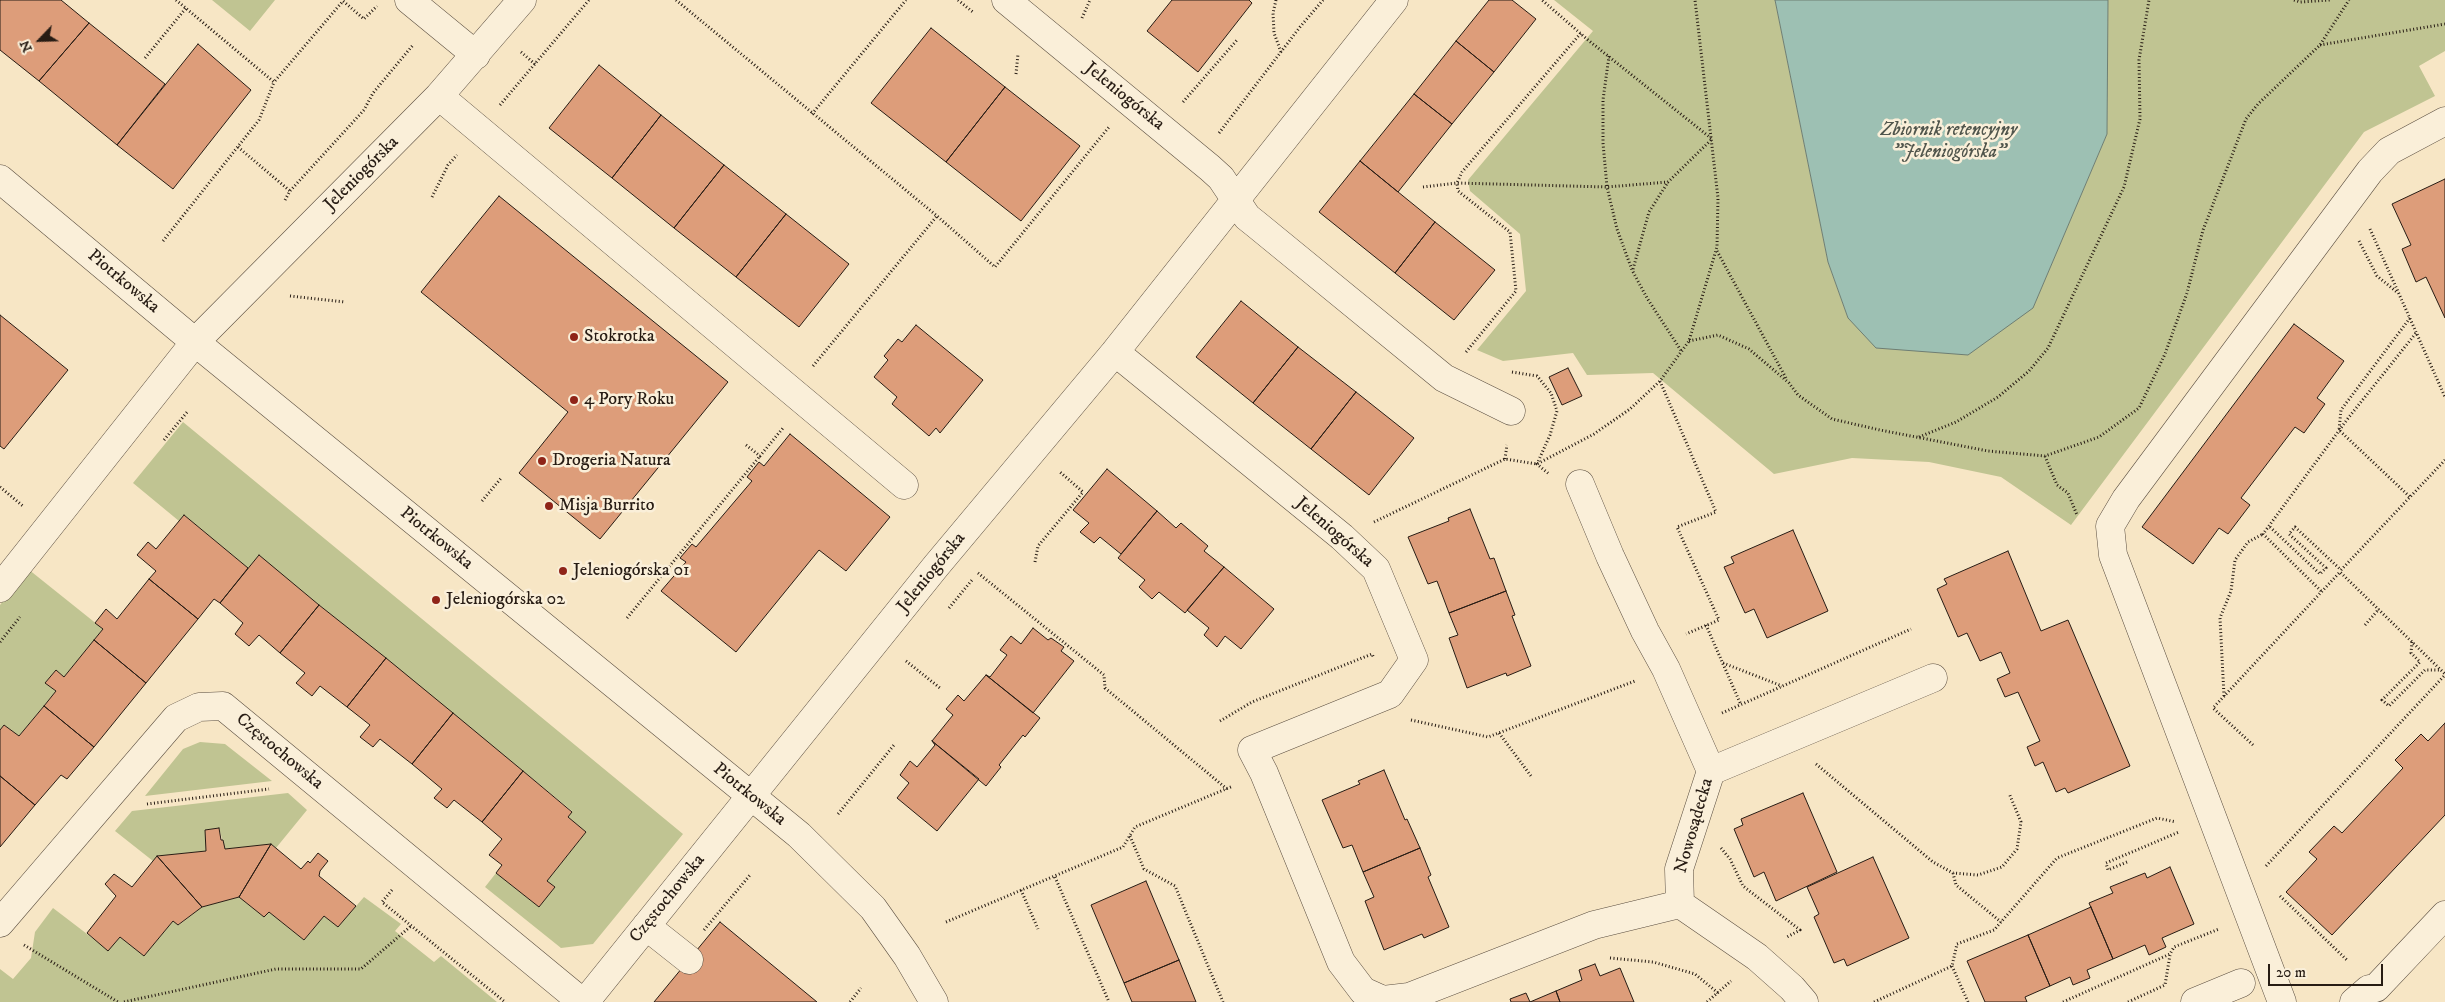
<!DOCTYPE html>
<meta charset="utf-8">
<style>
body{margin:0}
#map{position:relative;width:2445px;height:1002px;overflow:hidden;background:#f7e6c5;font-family:"IM FELL DW Pica",serif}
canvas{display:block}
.north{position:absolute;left:15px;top:15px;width:50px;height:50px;-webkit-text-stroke:4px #faefd9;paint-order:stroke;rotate:246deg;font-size:14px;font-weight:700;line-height:20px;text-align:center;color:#271c14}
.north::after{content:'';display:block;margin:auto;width:18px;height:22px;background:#271c14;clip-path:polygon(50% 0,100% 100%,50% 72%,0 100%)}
.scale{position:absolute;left:2268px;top:964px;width:115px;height:22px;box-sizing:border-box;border:2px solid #271c14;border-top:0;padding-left:6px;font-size:15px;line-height:18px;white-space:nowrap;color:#271c14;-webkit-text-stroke:4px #faefd9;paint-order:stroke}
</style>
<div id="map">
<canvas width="2445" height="1002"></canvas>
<div class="north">N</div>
<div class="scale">20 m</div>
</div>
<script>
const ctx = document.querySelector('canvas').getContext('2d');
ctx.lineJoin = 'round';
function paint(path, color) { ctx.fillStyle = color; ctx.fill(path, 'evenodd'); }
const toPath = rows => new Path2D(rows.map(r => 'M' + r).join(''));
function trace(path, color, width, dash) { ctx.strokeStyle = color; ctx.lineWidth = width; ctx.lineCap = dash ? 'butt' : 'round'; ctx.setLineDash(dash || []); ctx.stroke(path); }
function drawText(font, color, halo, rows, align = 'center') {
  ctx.font = font + ' "IM FELL DW Pica",serif'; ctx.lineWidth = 5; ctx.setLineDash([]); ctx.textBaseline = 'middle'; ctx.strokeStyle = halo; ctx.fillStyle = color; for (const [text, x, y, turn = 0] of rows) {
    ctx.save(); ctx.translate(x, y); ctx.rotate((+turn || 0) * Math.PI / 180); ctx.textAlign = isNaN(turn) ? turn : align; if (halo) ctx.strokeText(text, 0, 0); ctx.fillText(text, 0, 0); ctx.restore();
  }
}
const green = toPath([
 [212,0,275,0,250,31],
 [1554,0,1775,0,1828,262,1848,318,2033,307,2107,134,2108,0,2445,0,2445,51,2419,66,2435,96,2364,132,2071,525,2001,477,1929,462,1852,458,1774,474,1653,373,1587,375,1573,353,1503,361,1477,350,1526,291,1520,234,1470,191,1468,180,1593,31],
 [183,422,683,834,593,944,561,948,485,887,496,873,539,907,555,887,547,881,586,832,568,817,572,811,259,556,248,568,184,515,179,521,133,483],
 [28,569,103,629,64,677,56,670,45,683,56,691,19,736,4,725,0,730,0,605],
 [200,742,225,744,272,781,145,796,183,749],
 [288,793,307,810,276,848,271,844,225,849,219,828,206,830,206,851,158,856,153,861,115,831,132,811],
 [239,897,264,917,269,912,304,940,324,916,338,927,364,897,401,924,395,931,434,962,441,956,497,1002,0,1002,0,969,13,979,31,958,35,932,53,908,108,950,120,937,144,956,173,921,179,925,202,907]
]);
const water = toPath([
 [1775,0,2108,0,2107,134,2033,308,1968,355,1876,348,1848,318,1828,262,1775,0]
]);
const building = toPath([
 [0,0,61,0,89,23,39,81,0,50,0,0],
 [1172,0,1249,0,1252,3,1198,72,1147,31,1172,0],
 [1489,0,1512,0,1536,19,1494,72,1456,41,1489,0],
 [89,23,165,84,117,145,39,81,89,23],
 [931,28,1005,87,946,162,871,103,931,28],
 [1456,41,1494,72,1452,124,1414,94,1456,41],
 [198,44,251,90,173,189,117,145,198,44],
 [599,65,661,115,612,178,549,128,599,65],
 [1005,87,1080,146,1021,221,946,162,1005,87],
 [1414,94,1452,124,1398,192,1360,161,1414,94],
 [661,115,724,165,674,228,612,178,661,115],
 [1360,161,1435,222,1395,273,1319,212,1360,161],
 [724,165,786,214,736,277,674,228,724,165],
 [2445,179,2445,318,2426,277,2416,282,2402,249,2411,245,2392,204,2445,179],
 [499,196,728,382,600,539,519,473,568,412,421,292,499,196],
 [786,214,849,264,799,327,736,277,786,214],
 [1435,222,1495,270,1454,320,1395,273,1435,222],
 [1241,301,1298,347,1253,403,1196,357,1241,301],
 [0,315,68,370,4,449,0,446,0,315],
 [2294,324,2344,361,2317,398,2325,404,2304,433,2295,427,2241,498,2250,505,2228,534,2219,528,2193,564,2142,527,2294,324],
 [916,325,983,380,940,433,936,428,929,436,892,404,897,397,874,377,888,360,884,356,898,339,902,342,916,325],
 [1298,347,1356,392,1311,449,1253,403,1298,347],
 [1568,368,1582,396,1562,405,1549,377,1568,368],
 [1356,392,1414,438,1369,495,1311,449,1356,392],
 [790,434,890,517,846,571,819,550,736,652,661,591,686,562,680,558,692,544,696,547,752,481,747,477,759,462,764,466,790,434],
 [1107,469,1157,511,1121,554,1100,537,1094,543,1080,532,1089,523,1073,510,1107,469],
 [1470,509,1490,559,1494,558,1506,591,1449,613,1437,581,1428,584,1408,537,1449,521,1448,518,1470,509],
 [1157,511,1176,528,1181,523,1208,546,1204,551,1224,567,1185,613,1159,592,1152,599,1139,587,1145,580,1118,558,1157,511],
 [184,515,248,568,220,603,214,599,198,619,149,579,156,571,137,555,148,542,156,549,184,515],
 [1793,530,1828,611,1767,638,1754,609,1745,613,1724,567,1734,563,1731,557,1793,530],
 [2008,551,2041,631,2068,620,2130,766,2068,793,2065,788,2056,792,2043,762,2035,766,2027,747,2040,741,2018,692,2005,697,1997,679,2010,673,2001,652,1980,661,1967,633,1958,637,1937,589,1947,584,1944,579,2008,551],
 [259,555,319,605,280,653,259,635,249,646,235,634,243,623,220,603,259,555],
 [1224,567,1274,609,1241,649,1225,636,1217,647,1204,635,1209,628,1187,610,1224,567],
 [149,579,198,619,146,683,94,640,103,629,95,623,106,609,117,619,149,579],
 [1506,591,1515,615,1512,616,1531,666,1507,676,1506,673,1467,688,1449,638,1458,635,1449,613,1506,591],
 [319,605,386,658,347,707,320,686,312,696,296,683,305,673,280,653,319,605],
 [1033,628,1048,640,1051,638,1064,647,1061,651,1074,661,1033,713,986,675,990,677,1007,655,1000,650,1011,636,1021,644,1033,628],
 [94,640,146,683,94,747,44,706,56,691,45,683,56,670,64,677,94,640],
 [386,658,453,713,412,764,380,739,373,747,360,737,370,725,347,707,386,658],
 [986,675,1040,718,1025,737,1023,735,999,765,1001,767,986,786,932,741,953,715,946,709,958,695,964,701,986,675],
 [44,706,94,747,67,779,61,775,35,805,0,776,0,730,4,725,19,736,44,706],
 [453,713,523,771,482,822,454,800,447,808,434,798,442,789,412,764,453,713],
 [2445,723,2445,815,2332,935,2286,892,2317,859,2309,852,2334,826,2342,833,2403,768,2395,760,2421,734,2428,741,2445,723],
 [932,741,979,779,937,831,897,798,909,783,900,775,910,761,917,767,935,745,932,741],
 [1384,770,1405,820,1407,819,1420,848,1363,872,1352,845,1343,848,1322,800,1360,784,1358,781,1384,770],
 [523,771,572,812,568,817,586,832,547,881,555,887,539,907,496,873,502,865,489,855,502,839,482,822,523,771],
 [0,776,35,805,0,847,0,776],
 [1803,793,1837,872,1776,901,1764,872,1754,877,1734,829,1743,825,1741,819,1803,793],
 [219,828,221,840,223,840,225,849,271,844,239,897,202,907,157,856,206,851,205,830,219,828],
 [271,844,301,869,308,861,310,863,318,853,328,861,320,871,319,876,356,906,338,927,324,916,304,940,269,912,264,917,239,897,271,844],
 [1420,848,1431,875,1428,877,1449,927,1424,938,1422,934,1384,950,1365,901,1374,897,1363,872,1420,848],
 [157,856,202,907,178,925,173,921,144,956,120,937,108,951,87,933,116,896,105,884,114,874,132,887,157,856],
 [1873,857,1909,938,1847,966,1844,959,1834,963,1814,917,1819,914,1807,887,1873,857],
 [2170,867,2194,924,2162,938,2166,947,2149,955,2145,945,2113,959,2089,903,2113,893,2110,887,2145,873,2147,878,2170,867],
 [1146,881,1179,960,1124,983,1091,905,1146,881],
 [2091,907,2113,959,2087,970,2090,978,2073,985,2070,977,2050,986,2028,935,2091,907],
 [720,922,817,1002,654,1002,720,922],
 [2028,935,2050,986,2025,997,2027,1002,1985,1002,1967,961,2028,935],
 [1179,960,1196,1002,1132,1002,1124,983,1179,960],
 [1595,964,1600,976,1620,968,1634,1002,1560,1002,1556,991,1582,980,1579,970,1595,964],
 [1556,991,1560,1002,1511,1002,1510,999,1526,993,1530,1002,1556,991]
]);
const path = toPath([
 [176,0,274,82,343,1,364,19,377,6],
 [676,0,937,216,995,267,1109,127],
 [958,0,974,13],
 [1276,0,1273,13,1274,33,1281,52],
 [2294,0,2300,2,2330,0],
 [1082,18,1090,0],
 [2320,45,2445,24],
 [521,52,536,65],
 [1609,56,1603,100,1603,143,1607,187,1617,229,1632,270,1647,298,1682,352],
 [145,58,186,8],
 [1016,74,1018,54],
 [1183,102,1237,40],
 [500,105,589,0],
 [812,114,906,0],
 [1219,133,1300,27,1323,0],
 [238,147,290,191],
 [1423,187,1457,183,1607,187,1668,182,1712,139,1588,40,1542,0],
 [432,197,448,165,457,155],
 [285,200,290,191,364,110,373,93,413,45],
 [2370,229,2445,397],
 [163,241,259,120,274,82],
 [2359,241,2377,276,2398,293],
 [1717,251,1787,380],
 [1633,269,1649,212,1668,182],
 [290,296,345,302],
 [2410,318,2341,410,2339,430,2410,497],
 [1689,341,1718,335,1749,349,1789,383,1798,395,1832,419,1880,430,1988,451,2045,456,2099,437,2139,408,2165,354,2187,293,2203,230,2246,119,2258,104,2320,45,2349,0],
 [1466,352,1516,291,1510,232,1458,191,1457,183,1462,172,1581,33],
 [813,366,937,216],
 [1512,372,1537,376,1551,393,1557,411,1550,435,1537,464,1549,474],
 [1660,381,1716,512,1677,527,1719,620,1686,634],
 [1919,437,1956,422,1998,397,2029,371,2048,348,2124,187,2140,119,2139,60,2149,0],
 [164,440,188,411],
 [746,445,760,456,783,428],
 [2045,456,2057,485,2068,493,2077,515],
 [1505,459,1507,445],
 [0,487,23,506],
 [482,501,502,477],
 [1374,522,1505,459,1537,464,1594,434,1630,409,1660,381,1689,341,1717,247,1718,198,1695,0],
 [2270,527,2320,574,2326,568,2289,534,2295,527,2341,570],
 [1035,562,1038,546,1083,492,1060,472],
 [2341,570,2445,460],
 [978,573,1104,675,1105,688,1227,789],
 [2321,591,2263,534,2349,417,2416,333],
 [949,608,972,580],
 [627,618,760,456],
 [1706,625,1741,705],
 [2365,625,2379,609],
 [0,642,20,617],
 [2412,642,2411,653,2420,662,2382,700,2389,706,2425,670,2441,670],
 [906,661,940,688],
 [1723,663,1782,686],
 [2224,696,2220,618,2231,591,2235,560,2248,542,2263,534],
 [1722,713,1911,629],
 [1411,720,1488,737,1635,681],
 [1220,721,1252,702,1372,654,1374,658],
 [1499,733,1531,776],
 [2253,745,2213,708,2340,572,2445,674],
 [1816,764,1933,862,1953,873,1978,875,2002,867,2017,849,2021,822,2009,793],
 [147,804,269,789],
 [838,814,894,745],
 [1130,836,1144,869,1175,886,1223,1002],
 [1721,848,1730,859,1743,886,1800,930,1787,937],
 [2127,862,2108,870,2106,863,2179,832],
 [2266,866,2445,675],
 [1953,873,1956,885,2001,922],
 [1055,877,1109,1002],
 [392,890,382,902,505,1002],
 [1021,890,1038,929],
 [2280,896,2348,961],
 [946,922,1123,847,1135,827,1233,786],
 [704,930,750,875],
 [24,945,118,1002],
 [1610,958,1653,962,1695,974,1718,993],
 [1952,966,1968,1002],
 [124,1002,276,969,361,969,411,926],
 [850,1002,861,988],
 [1707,1002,1731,981],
 [1874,1002,1952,966,1957,944,1994,930,2057,858,2157,818,2176,822],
 [2063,1002,2170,954,2174,947,2219,929],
 [2128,1002,2165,985,2170,955]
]);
const minor = toPath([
 [409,0,476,55],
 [1006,0,1210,168,1221,178,1247,217,1257,225,1444,378,1511,411],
 [439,96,904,485],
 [0,179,195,342,799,835,873,908,907,956,934,1002],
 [1115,352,1342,537,1376,569,1414,660,1390,694,1252,750,1264,773,1341,962,1363,991,1383,1000,1409,997,1594,925,1680,904],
 [1580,484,1610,556,1645,631,1666,669,1711,771],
 [0,588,195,342,439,96,522,0],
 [1680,904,1679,869,1711,771,1933,678],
 [1680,904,1757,957,1792,988,1804,1002],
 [0,923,176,718,199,707,223,706,582,1002],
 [646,926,689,960],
 [585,1002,936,566,1115,352,1394,0],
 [2195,1002,2241,983],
 [2282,1002,2113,555,2110,526,2126,499,2370,171,2389,151,2445,121],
 [2354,1002,2369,989,2376,988,2445,915]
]);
const markers = [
 [574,337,5,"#8f2418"],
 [574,400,5,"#8f2418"],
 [542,461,5,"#8f2418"],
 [549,506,5,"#8f2418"],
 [563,571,5,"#8f2418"],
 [436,600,5,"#8f2418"]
];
const streetNames = [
 ["Jeleniogórska",1124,97,39],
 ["Jeleniogórska",362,174,-45],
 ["Piotrkowska",123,282,40],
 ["Jeleniogórska",1334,533,41],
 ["Piotrkowska",436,539,39],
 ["Jeleniogórska",932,573,-51],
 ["Częstochowska",279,752,40],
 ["Piotrkowska",749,795,39],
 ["Nowosądecka",1695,826,-74],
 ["Częstochowska",668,899,-51]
];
const poiNames = [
 ["Stokrotka",584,337],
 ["4 Pory Roku",584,400],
 ["Drogeria Natura",552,461],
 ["Misja Burrito",559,506],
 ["Jeleniogórska 01",573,571],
 ["Jeleniogórska 02",446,600]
];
const waterNames = [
 ["Zbiornik retencyjny",1949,131],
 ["\"Jeleniogórska\"",1949,153]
];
paint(green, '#c0c492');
paint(water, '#9dc0b3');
trace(water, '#6e7e73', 1);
paint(building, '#dd9d7a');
trace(building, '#271c14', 1);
trace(minor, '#5b4e40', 29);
trace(path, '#271c14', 3, [1, 2.5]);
trace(minor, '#faefd9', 28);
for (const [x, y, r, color] of markers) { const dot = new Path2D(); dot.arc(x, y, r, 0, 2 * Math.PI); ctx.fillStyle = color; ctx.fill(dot); trace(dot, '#faefd9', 2); }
drawText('18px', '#271c14', '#faefd9', streetNames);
drawText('18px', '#271c14', '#faefd9', poiNames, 'left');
drawText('italic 19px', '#50554c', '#faefd9', waterNames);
</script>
